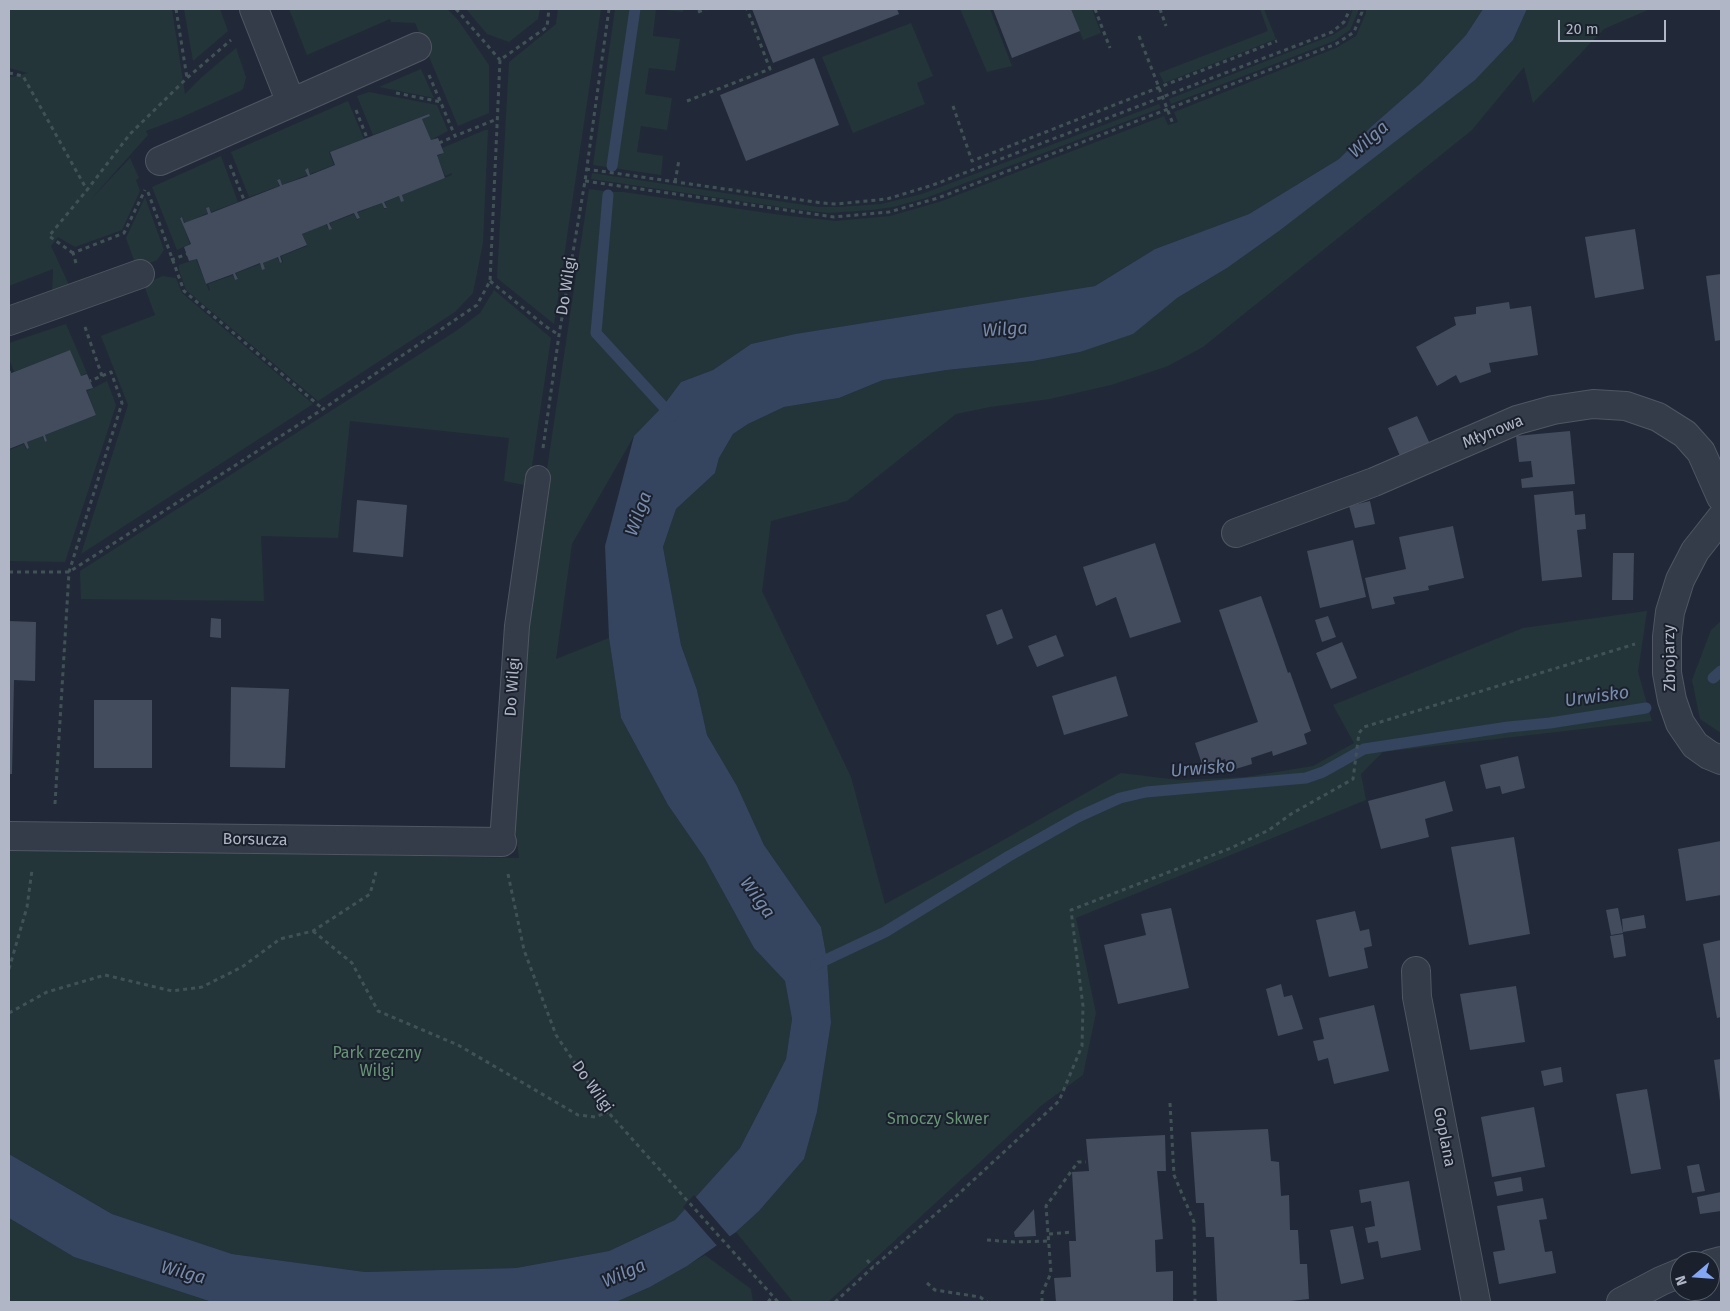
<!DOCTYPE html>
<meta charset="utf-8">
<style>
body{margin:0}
#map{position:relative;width:1730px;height:1311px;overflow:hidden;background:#212938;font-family:"Fira Sans",sans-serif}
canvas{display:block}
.frame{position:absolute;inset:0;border:10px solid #b0b6c5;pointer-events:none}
.north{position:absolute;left:1670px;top:1251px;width:50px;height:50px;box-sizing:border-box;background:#1a212d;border:1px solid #565d6a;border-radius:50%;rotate:252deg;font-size:14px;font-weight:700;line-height:20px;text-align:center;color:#b0b6c5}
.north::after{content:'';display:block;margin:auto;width:18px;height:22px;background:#84a7f5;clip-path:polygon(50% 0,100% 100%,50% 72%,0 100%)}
.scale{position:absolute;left:1558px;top:20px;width:108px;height:22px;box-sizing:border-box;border:2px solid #b0b6c5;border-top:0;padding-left:6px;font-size:15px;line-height:18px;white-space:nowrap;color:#b0b6c5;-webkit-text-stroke:4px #1a212d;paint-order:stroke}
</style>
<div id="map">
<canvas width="1730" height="1311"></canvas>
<div class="frame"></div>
<div class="north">N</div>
<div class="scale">20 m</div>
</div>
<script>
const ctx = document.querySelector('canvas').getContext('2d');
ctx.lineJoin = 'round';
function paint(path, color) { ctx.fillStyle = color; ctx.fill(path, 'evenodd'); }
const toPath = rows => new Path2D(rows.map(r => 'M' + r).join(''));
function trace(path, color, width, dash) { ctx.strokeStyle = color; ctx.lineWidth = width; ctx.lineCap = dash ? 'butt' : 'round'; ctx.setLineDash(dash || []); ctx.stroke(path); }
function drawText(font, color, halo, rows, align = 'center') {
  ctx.font = font + ' "Fira Sans",sans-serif'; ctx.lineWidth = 4; ctx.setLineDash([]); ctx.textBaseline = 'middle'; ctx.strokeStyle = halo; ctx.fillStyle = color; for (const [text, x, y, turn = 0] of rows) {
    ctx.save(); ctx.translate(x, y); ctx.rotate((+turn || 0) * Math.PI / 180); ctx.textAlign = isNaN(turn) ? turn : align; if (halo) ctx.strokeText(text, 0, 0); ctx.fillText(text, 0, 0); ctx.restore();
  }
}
const green = toPath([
 [9,9,172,9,185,94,202,77,236,48,246,77,243,89,240,91,180,118,146,131,148,135,91,199,130,158,139,178,136,180,140,191,122,230,75,247,58,237,51,246,70,287,52,293,53,269,9,286,9,77,12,77,28,73,9,68,9,18,10,17],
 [184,9,220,9,228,31,193,61],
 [289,9,447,9,458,20,489,65,489,113,458,126,415,23,391,22,390,19,307,55],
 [466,9,540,9,538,19,509,42,487,34],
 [558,9,601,9,554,324,497,278,509,62,556,24],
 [615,9,683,9,683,12,656,9,653,36,680,39,675,71,649,68,645,94,672,98,667,130,641,126,637,152,663,156,661,175,593,165],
 [960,9,990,9,1012,66,987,72],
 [1071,9,1092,9,1101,33,1083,40],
 [1260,9,1264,9,1276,39,1164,83,1159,73,1268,31],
 [1353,9,1358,9,1358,12,1350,30,1334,41,1171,104,1169,99,1333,35,1347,26],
 [1366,9,1483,9,1466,35,1421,83,1372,126,1339,159,1249,214,1155,249,1095,286,795,334,751,344,713,370,681,382,663,406,634,436,572,544,556,659,609,638,621,718,668,805,704,857,754,948,785,981,792,1019,786,1059,740,1148,675,1220,609,1251,516,1268,365,1272,232,1254,112,1214,9,1154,9,848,519,858,515,826,523,629,589,189,612,192,623,192,781,215,836,221,890,216,939,202,1164,116,1168,125,1178,122,1174,112,1336,48,1356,36,1366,13],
 [1527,9,1650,9,1604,29,1533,103,1524,67,1472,130,1203,347,1168,366,1111,385,1050,399,990,407,956,414,847,501,771,521,762,591,851,777,885,904,991,847,1121,773,1178,780,1246,777,1313,766,1354,743,1333,705,1523,628,1647,611,1638,672,1652,721,1383,752,1361,774,1366,800,1076,918,1096,1013,1083,1075,1042,1105,828,1302,793,1302,736,1232,759,1211,804,1159,817,1112,831,1023,827,959,821,927,764,845,737,786,707,735,697,690,681,645,663,547,676,509,715,473,719,458,733,434,748,424,784,407,839,398,883,380,947,370,1033,361,1080,352,1177,298,1227,268,1279,231,1513,40],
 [911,23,933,76,917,83,925,104,853,133,822,57],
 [421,69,434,98,379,87],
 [369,92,437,105,448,131,431,140,422,119,430,116,429,114,373,135,357,96],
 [348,101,364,139,329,152,334,165,310,174,308,169,306,169,307,175,282,185,280,179,277,180,279,186,249,197,231,152],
 [1159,104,1161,108,926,198,893,207,871,210,828,213,801,210,591,179,592,173,818,207,839,207,881,204,922,194],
 [485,130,488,130,483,243,473,293,455,312,318,401,186,290,179,270,179,265,196,259,209,291,210,290,208,284,233,275,235,280,238,279,236,273,260,264,263,270,265,269,263,263,277,257,280,263,283,262,281,256,307,246,302,234,326,224,329,230,332,229,330,223,354,214,357,220,360,218,357,213,382,203,384,209,387,208,385,202,399,196,401,202,404,201,402,195,452,175,452,173,445,176,437,156,444,153,442,148],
 [221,156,238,202,211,212,209,207,206,208,208,213,185,223,182,217,180,217,190,244,177,250,152,187],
 [145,197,164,250,157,260,142,266,135,263,126,238],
 [163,276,176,278,182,293,313,404,81,554,128,405,101,336,155,315,145,288,148,282],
 [494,290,551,338,529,486,504,481,509,438,350,421,338,538,261,536,264,601,81,599,80,571,456,331,480,313],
 [66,324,87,373,80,376,70,350,14,372,9,359,9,343],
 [107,381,116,405,65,562,9,561,9,450,24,444,26,449,29,448,27,442,42,436,45,442,47,441,45,435,96,415,87,391],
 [1721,621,1721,733,1700,719,1692,680,1711,630],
 [9,1218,74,1257,212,1302,9,1302],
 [705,1255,751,1289,753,1302,616,1302,650,1287]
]);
const water = toPath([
 [1483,9,1527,9,1513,40,1475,80,1279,231,1227,268,1177,298,1133,334,1080,352,1033,361,947,370,883,380,839,398,784,407,748,424,733,434,719,458,715,473,676,509,663,547,681,645,697,690,707,735,737,786,764,845,821,927,827,959,831,1023,817,1112,804,1159,759,1211,736,1232,687,1266,650,1287,616,1302,212,1302,74,1257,9,1218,9,1154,112,1214,232,1254,365,1272,516,1268,609,1251,675,1220,740,1148,786,1059,792,1019,785,981,754,948,704,857,668,805,621,718,609,638,605,546,634,436,663,406,681,382,713,370,751,344,795,334,1095,286,1155,249,1249,214,1339,159,1372,126,1421,83,1466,35]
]);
const pier = toPath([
 [694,1195,732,1239,719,1248,683,1207]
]);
const stream = toPath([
 [612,166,635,9],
 [608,195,596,333,672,416],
 [1713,678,1721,671],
 [815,965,885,932,1009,856,1078,817,1120,798,1146,792,1306,778,1323,772,1364,749,1508,727,1550,723,1646,708]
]);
const building = toPath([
 [752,9,897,9,899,14,773,63],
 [993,9,1071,9,1080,31,1012,58],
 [814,58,839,125,746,161,720,95],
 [429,114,430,116,422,119,431,140,438,138,444,153,437,155,445,178,402,195,404,201,401,202,399,196,384,202,387,208,384,208,382,203,357,212,360,218,357,219,354,213,329,223,332,229,329,230,327,224,302,234,307,245,280,256,282,262,280,263,278,257,263,263,265,269,262,270,260,263,235,273,238,279,235,280,233,274,206,284,197,259,189,261,184,247,191,244,180,218,182,217,184,223,208,214,206,208,209,207,211,213,280,186,277,180,280,179,282,185,308,176,305,170,308,168,310,175,335,165,330,152],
 [1635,229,1644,289,1595,298,1585,237],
 [1721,274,1721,340,1715,341,1706,276],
 [1509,302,1510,309,1531,306,1538,355,1489,363,1491,372,1460,383,1456,375,1437,386,1416,347,1456,325,1454,317,1476,314,1476,307],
 [70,350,81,376,87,374,93,388,86,390,96,415,45,435,47,441,45,442,43,436,27,442,29,448,27,449,24,443,9,449,9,374],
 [1417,416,1430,444,1400,456,1388,428],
 [1570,431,1575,484,1522,488,1521,479,1533,477,1531,461,1519,462,1516,436],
 [1573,491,1575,515,1585,514,1586,529,1577,530,1582,577,1542,581,1534,495],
 [357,500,407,505,403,557,353,552],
 [1370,501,1375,524,1355,528,1349,506],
 [1453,526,1464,578,1428,586,1429,590,1393,597,1395,604,1372,609,1365,578,1406,569,1399,537],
 [1353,540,1366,597,1320,608,1307,551],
 [1155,543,1181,622,1130,638,1116,597,1096,606,1083,567],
 [1613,553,1634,553,1633,600,1612,600],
 [1261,596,1288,673,1290,672,1311,731,1304,734,1307,744,1273,756,1272,751,1251,758,1252,764,1229,771,1225,759,1203,767,1195,743,1258,722,1219,610],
 [1002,609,1013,638,997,645,986,615],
 [1328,616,1336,637,1322,642,1315,620],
 [211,618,221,619,221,638,210,637],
 [9,621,36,622,35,681,14,680,12,774,9,774],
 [1056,635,1064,656,1037,667,1028,646],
 [1342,642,1357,678,1331,689,1316,653],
 [1116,676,1128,716,1064,735,1052,696],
 [231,687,289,689,285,768,230,767],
 [94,700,152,700,152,768,94,768],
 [1518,756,1525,788,1502,794,1500,786,1486,789,1480,765],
 [1445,781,1453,811,1425,819,1429,837,1381,849,1368,801],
 [1514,837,1530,934,1469,945,1451,847],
 [1721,841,1721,895,1686,901,1678,849],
 [1171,908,1189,988,1118,1004,1104,945,1146,935,1141,914],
 [1618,908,1623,933,1611,935,1606,910],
 [1355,911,1360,931,1369,929,1372,946,1364,948,1368,968,1329,977,1316,920],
 [1644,915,1646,928,1623,932,1622,919],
 [1623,934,1626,956,1614,958,1610,936],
 [1721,940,1721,1017,1717,1018,1703,944],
 [1281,984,1284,997,1292,995,1303,1029,1278,1036,1266,989],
 [1516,986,1525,1042,1470,1050,1460,994],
 [1374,1005,1389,1071,1334,1084,1328,1058,1318,1061,1313,1041,1324,1039,1319,1018],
 [1721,1059,1721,1101,1720,1101,1714,1060],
 [1561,1067,1563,1082,1544,1086,1541,1071],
 [1647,1089,1661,1169,1631,1174,1616,1094],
 [1534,1107,1545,1167,1492,1177,1481,1117],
 [1268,1129,1271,1161,1279,1162,1281,1196,1289,1195,1290,1230,1298,1230,1300,1264,1307,1264,1309,1299,1281,1302,1217,1302,1214,1237,1206,1237,1204,1203,1196,1203,1191,1132],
 [1165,1135,1166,1171,1157,1171,1163,1239,1155,1240,1156,1272,1173,1271,1173,1302,1056,1302,1054,1278,1071,1277,1069,1241,1076,1241,1072,1172,1089,1171,1086,1139],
 [1699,1164,1705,1191,1692,1193,1687,1166],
 [1521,1177,1523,1191,1497,1196,1494,1182],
 [1409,1181,1421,1250,1381,1258,1378,1241,1368,1243,1365,1228,1375,1226,1371,1201,1361,1203,1359,1190],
 [1721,1192,1721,1211,1700,1214,1697,1197],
 [1543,1198,1547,1219,1539,1220,1545,1252,1552,1251,1556,1273,1499,1284,1493,1252,1505,1250,1497,1206],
 [1034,1209,1036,1236,1015,1237,1014,1232],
 [1353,1226,1364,1279,1341,1284,1330,1230]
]);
const path = toPath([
 [176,9,187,78],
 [456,9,500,60],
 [1095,9,1110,48],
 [1160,9,1166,26],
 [698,12,706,9],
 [1139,36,1173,124],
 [9,73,23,76,87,190,130,134,187,78,231,40],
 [429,75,455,136,497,119],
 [396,93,441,102],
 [687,101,770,69,747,9],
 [953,106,972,161,1277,41],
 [356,110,367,138],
 [439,143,455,136],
 [230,165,244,200],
 [586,169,822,203,836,204,887,199,933,185,1332,32,1344,22,1350,9],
 [585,181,834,217,889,212,938,198,1336,44,1354,32,1362,12,1362,9],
 [675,182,679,160],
 [148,192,184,291,323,409],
 [73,253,49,236,87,190],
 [171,260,187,254],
 [76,263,73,253,124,233,145,190],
 [490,281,545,326,559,335],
 [85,327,102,376],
 [9,371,10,374],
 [543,448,559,335,585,181,609,9],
 [9,572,69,572,323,409,477,305,490,281,500,60,547,27,549,9],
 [55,804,69,572,122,403,111,372,90,381],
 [508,874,524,950,556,1035,608,1112,778,1302],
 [313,931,352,963,378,1011,458,1045,578,1115,595,1117,608,1112],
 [9,969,27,907,32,870],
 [9,1013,47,992,105,975,172,991,202,987,242,967,280,939,313,931,370,894,376,872],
 [1170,1103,1174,1175,1194,1222,1195,1302],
 [1049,1234,1073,1232],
 [987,1240,1014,1242,1049,1241],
 [867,1260,873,1267],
 [927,1283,935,1290,980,1297,987,1302],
 [768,1302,772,1297],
 [835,1302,873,1267,952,1200,1059,1101,1082,1046,1083,1006,1071,910,1231,848,1269,830,1291,814,1353,779,1359,733,1364,727,1635,644],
 [1042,1302,1042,1293,1051,1273,1046,1206,1078,1162,1086,1162]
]);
const pedestrian = toPath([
 [502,842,517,626,538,478]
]);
const minor = toPath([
 [254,9,291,103,417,47],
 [160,161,291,103],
 [9,321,140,274],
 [1721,518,1695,551,1680,580,1670,612,1667,637,1667,673,1672,700,1680,723,1695,745,1709,755,1721,760],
 [1236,533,1374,482,1517,420,1553,410,1593,404,1626,406,1658,417,1685,434,1701,452,1721,497],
 [9,836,502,842],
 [1416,971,1417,997,1476,1302],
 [1710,1264,1721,1261],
 [1621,1302,1661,1281,1680,1273]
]);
const streetNames = [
 ["Do Wilgi",567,286,-81],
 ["Młynowa",1493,432,-22],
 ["Zbrojarzy",1670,658,-91],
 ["Do Wilgi",513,687,-86],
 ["Borsucza",255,840,1],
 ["Do Wilgi",592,1087,55],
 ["Goplana",1444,1137,79]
];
const parkNames = [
 ["Park rzeczny",377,1054],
 ["Wilgi",377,1072],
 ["Smoczy Skwer",938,1120]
];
const waterNames = [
 ["Wilga",1369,140,-41],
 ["Wilga",1005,330,-4],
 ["Wilga",639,514,-70],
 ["Urwisko",1597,697,-8],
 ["Urwisko",1203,769,-5],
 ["Wilga",757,898,54],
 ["Wilga",183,1273,15],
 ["Wilga",624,1274,-24]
];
paint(green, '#233539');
paint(water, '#35445f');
paint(pier, '#212938');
trace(stream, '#35445f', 11);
paint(building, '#424c5d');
trace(pedestrian, '#505663', 26);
trace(minor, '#505663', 30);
trace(path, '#415257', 3, [4, 4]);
trace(pedestrian, '#353c49', 24);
trace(minor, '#353c49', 28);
drawText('16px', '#b0b6c5', '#1a212d', streetNames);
drawText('16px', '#679575', '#1a212d', parkNames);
drawText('italic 18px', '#788bad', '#1a212d', waterNames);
</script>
